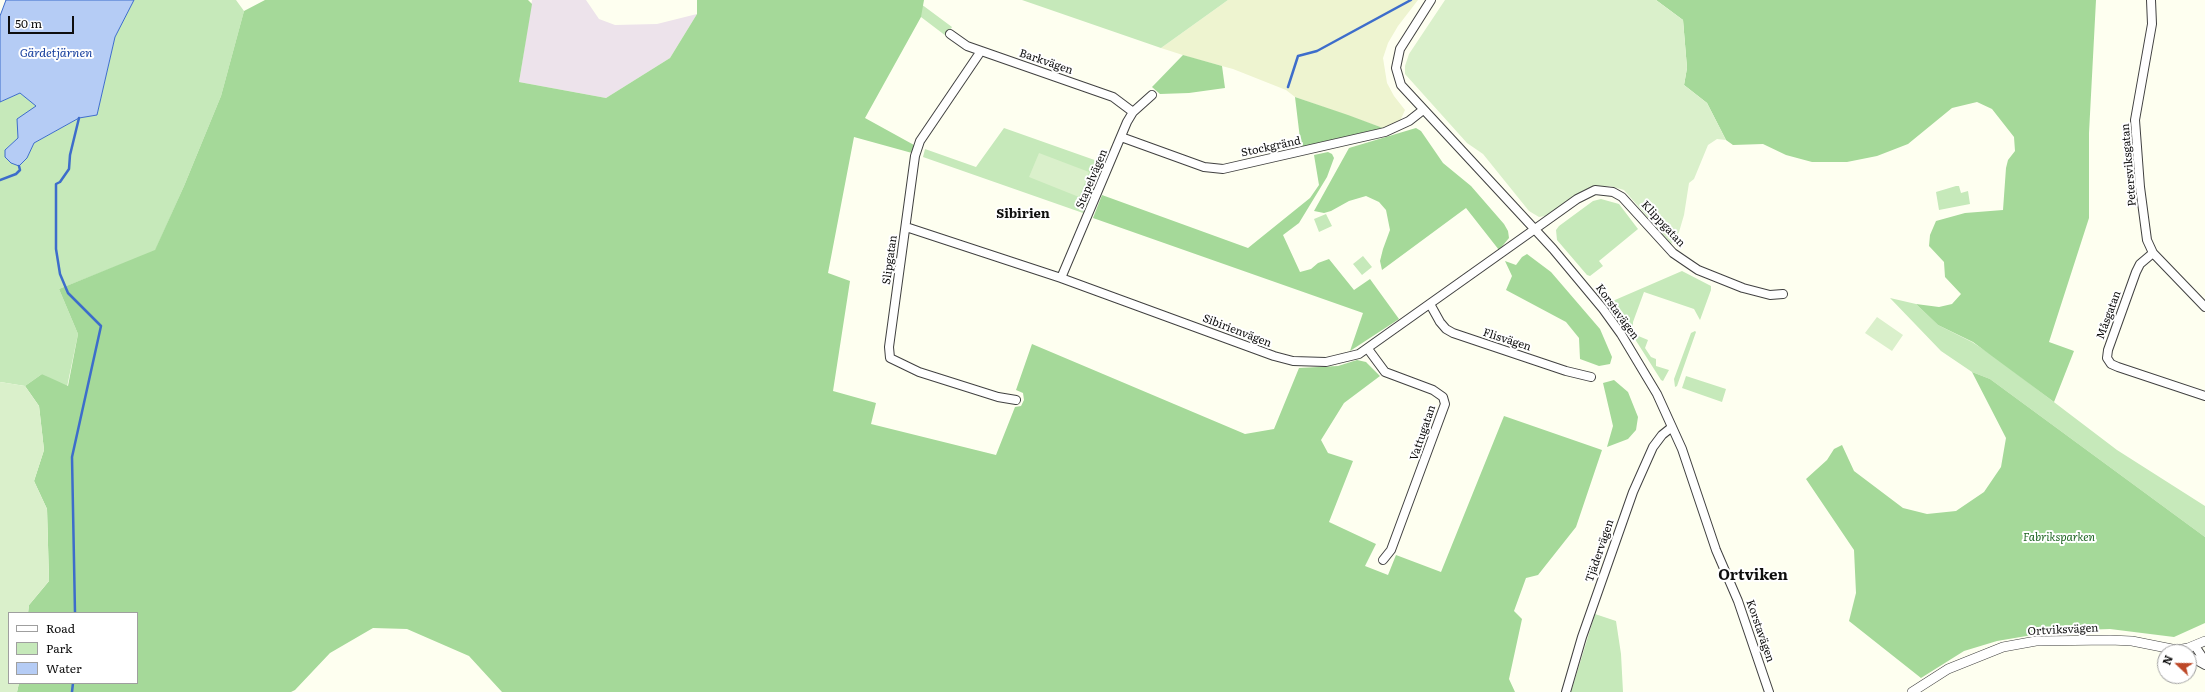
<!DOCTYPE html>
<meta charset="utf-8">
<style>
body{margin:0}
#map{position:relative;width:2205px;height:692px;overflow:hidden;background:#fefff0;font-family:Literata,serif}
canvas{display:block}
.legend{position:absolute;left:8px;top:612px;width:130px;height:72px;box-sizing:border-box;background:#fff;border:1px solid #9f9f9f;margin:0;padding:5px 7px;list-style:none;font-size:12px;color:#0e0e0e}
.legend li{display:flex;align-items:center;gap:8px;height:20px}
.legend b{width:20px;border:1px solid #9f9f9f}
.north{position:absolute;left:2157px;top:644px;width:40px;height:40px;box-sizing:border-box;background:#fff;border:1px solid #9f9f9f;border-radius:50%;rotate:292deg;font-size:11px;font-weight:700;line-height:16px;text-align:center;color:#0e0e0e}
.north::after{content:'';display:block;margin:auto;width:14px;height:18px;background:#bd4828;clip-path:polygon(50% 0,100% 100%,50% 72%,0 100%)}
.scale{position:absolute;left:8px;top:16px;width:66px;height:18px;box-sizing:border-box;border:2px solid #0e0e0e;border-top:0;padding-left:5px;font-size:12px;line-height:14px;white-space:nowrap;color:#0e0e0e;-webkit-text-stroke:3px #fff;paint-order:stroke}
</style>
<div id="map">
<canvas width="2205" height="692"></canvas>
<ul class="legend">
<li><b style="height:5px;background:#fff"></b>Road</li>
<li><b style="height:11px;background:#c6e9ba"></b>Park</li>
<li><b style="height:11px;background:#b5ccf5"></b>Water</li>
</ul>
<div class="north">N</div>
<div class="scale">50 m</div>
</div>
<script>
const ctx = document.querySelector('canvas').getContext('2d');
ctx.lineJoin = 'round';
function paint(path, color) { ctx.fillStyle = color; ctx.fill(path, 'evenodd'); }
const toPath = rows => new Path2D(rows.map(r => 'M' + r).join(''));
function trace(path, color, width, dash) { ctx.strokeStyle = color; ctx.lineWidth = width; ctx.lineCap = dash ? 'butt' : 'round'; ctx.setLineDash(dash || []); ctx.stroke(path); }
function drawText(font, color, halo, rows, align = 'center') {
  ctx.font = font + ' Literata,serif'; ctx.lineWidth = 4; ctx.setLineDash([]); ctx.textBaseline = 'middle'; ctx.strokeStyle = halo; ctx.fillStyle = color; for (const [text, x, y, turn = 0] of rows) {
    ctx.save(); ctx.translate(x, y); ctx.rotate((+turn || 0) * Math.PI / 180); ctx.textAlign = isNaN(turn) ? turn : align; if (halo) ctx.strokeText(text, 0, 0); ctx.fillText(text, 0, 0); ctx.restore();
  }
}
const industrial = toPath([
 [532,0,586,0,599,19,615,25,657,24,697,14,670,58,606,98,519,82]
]);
const farmland = toPath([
 [1228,0,1418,0,1398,26,1388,43,1383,58,1387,83,1394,96,1405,110,1400,121,1383,128,1295,97,1286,90,1233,69,1192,58,1161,48]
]);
const green = toPath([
 [134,0,236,0,244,11,221,96,184,186,155,251,59,289,78,334,67,387,42,374,25,386,0,382,0,102,20,93,37,106,18,138,5,150,27,158,34,143,79,118,97,115,115,37],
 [1022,0,1228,0,1161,48],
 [921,4,952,27,946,36,921,17],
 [1004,128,1103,163,1083,213,923,157,925,149,976,167],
 [1956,186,1959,186,1961,193,1968,191,1970,204,1939,210,1936,192],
 [1601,199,1619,204,1638,229,1599,261,1603,266,1590,276,1587,275,1557,240,1556,230,1559,226,1593,201],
 [1326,214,1332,226,1319,232,1314,219],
 [1363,256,1372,267,1362,275,1353,264],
 [1682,271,1711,286,1711,290,1700,320,1694,309,1644,292,1633,322,1633,330,1636,335,1648,340,1645,348,1651,357,1656,359,1656,366,1669,370,1663,381,1661,380,1633,336,1608,303],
 [1890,298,1916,304,1938,325,1972,342,1992,355,2117,450,2205,506,2205,537,1990,379,1972,372,1941,351],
 [1695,331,1696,332,1677,386,1675,387,1674,379,1691,333],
 [1686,376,1726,389,1722,402,1682,388],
 [1595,614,1616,621,1621,654,1623,692,1571,692]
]);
const forest = toPath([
 [265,0,528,0,532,4,519,82,606,98,670,58,697,14,697,0,924,0,921,17,865,118,914,145,912,153,854,137,828,273,850,281,833,391,876,403,871,424,996,455,1015,407,1021,406,1024,400,1023,393,1016,390,1032,344,1245,434,1274,429,1299,368,1338,366,1357,360,1366,362,1380,376,1344,403,1321,440,1328,453,1353,461,1329,522,1376,544,1365,566,1388,575,1396,555,1441,572,1504,416,1602,450,1576,527,1538,575,1526,578,1514,611,1522,619,1509,679,1515,692,502,692,469,656,407,629,373,628,330,653,295,690,291,692,17,692,19,683,137,683,137,613,28,613,29,605,49,581,47,509,34,481,44,450,39,406,25,386,42,374,68,386,78,334,59,289,155,250,184,186,221,96,244,11],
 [1656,0,2096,0,2089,133,2089,218,2049,342,2074,351,2054,402,1973,342,1938,325,1916,304,1939,307,1952,304,1961,294,1945,277,1944,262,1929,246,1930,235,1936,221,1965,213,2003,210,2006,168,2008,160,2015,151,2014,137,1992,109,1977,102,1952,108,1908,144,1877,156,1847,162,1812,162,1786,155,1763,144,1733,145,1726,140,1707,103,1684,85,1687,68,1683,20],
 [1183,55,1222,66,1225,88,1189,93,1160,94,1152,87],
 [1295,97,1348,115,1383,128,1301,147],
 [1416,128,1421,131,1443,163,1471,186,1504,224,1508,231,1509,238,1499,250,1466,208,1382,270,1380,261,1383,249,1390,230,1386,210,1379,202,1366,196,1349,201,1331,211,1324,213,1314,211,1349,148],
 [1328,152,1332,154,1334,158,1327,177,1299,223,1283,235,1300,272,1311,269,1318,263,1329,259,1354,290,1370,279,1399,319,1350,351,1363,313,1093,218,1102,195,1248,248,1310,198,1319,185,1314,155],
 [1527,254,1551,272,1600,329,1612,357,1610,364,1599,366,1580,359,1579,338,1566,322,1506,290,1512,276,1505,261,1516,265,1522,257],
 [1972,372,1990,379,2205,537,2205,623,2174,637,2110,629,2081,630,2076,626,2065,625,2050,632,1997,641,1964,651,1921,678,1849,621,1856,593,1854,550,1806,479,1827,460,1834,449,1842,445,1854,471,1903,508,1927,514,1956,511,1984,492,2001,467,2006,438],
 [1614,380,1628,392,1638,417,1636,430,1628,439,1607,447,1613,426,1603,383]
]);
const pitch = toPath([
 [1445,0,1656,0,1683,20,1687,68,1684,85,1707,103,1726,140,1717,139,1708,145,1694,179,1689,183,1684,215,1679,232,1671,244,1624,190,1610,186,1597,186,1584,190,1550,215,1539,217,1529,211,1483,154,1467,143,1405,74,1405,66,1409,54],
 [1039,153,1089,172,1079,197,1029,177],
 [1877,317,1903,335,1892,351,1865,333],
 [0,382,25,386,39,406,44,450,34,481,47,509,49,581,29,605,28,613,9,613,9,683,19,683,17,692,0,692]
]);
const water = toPath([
 [6,0,134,0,115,37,97,115,79,118,34,143,27,158,19,166,11,163,5,157,5,150,18,138,17,119,36,106,20,93,0,102,0,16,6,0]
]);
const stream = toPath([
 [1288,87,1298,56,1317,51,1411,0],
 [0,180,16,174,20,170,19,166],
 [75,613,72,457,101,326,68,293,60,274,56,249,56,184,60,182,69,169,70,155,79,118],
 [72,692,73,683]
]);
const minor = toPath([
 [1431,0,1400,49,1396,68,1401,85,1553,249,1603,309,1621,334,1657,394,1682,449,1716,550,1738,601,1769,692],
 [2151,0,2152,24,2135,120,2140,187,2147,240,2153,253,2205,307],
 [950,34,967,46,1113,97,1133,112],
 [981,51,920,141,915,156,889,347,890,358,919,372,998,397,1016,400],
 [1121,137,1204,167,1223,169,1385,132,1409,121,1423,110],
 [906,227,1061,278,1274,356,1293,361,1326,362,1359,354,1535,229,1577,199,1595,190,1613,192,1622,197,1673,253,1698,270,1743,288,1770,295,1783,294],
 [2153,253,2140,264,2136,272,2108,350,2107,358,2111,364,2118,367,2205,396],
 [1061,278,1127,122,1133,112,1152,95],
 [1430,304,1440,322,1446,329,1453,333,1566,371,1591,377],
 [1368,349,1385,372,1433,390,1443,397,1445,404,1391,550,1383,560],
 [2195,646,2205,661],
 [2189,656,2205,665],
 [1566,692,1582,637,1633,492,1653,447,1662,435,1672,427]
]);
const tertiary = toPath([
 [1912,692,1948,669,2003,647,2036,641,2110,640,2132,641,2177,650,2188,648,2205,641]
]);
const streetNames = [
 ["Barkvägen",1046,62,19],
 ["Stockgränd",1271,147,-12],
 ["Petersviksgatan",2129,165,-95],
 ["Stapelvägen",1092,179,-67],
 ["Klippgatan",1663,224,47],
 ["Slipgatan",890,260,-82],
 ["Korstavägen",1617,312,54],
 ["Måsgatan",2109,315,-70],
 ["Sibirienvägen",1237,331,21],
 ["Flisvägen",1507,340,18],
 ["Vattugatan",1423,433,-71],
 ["Tjädervägen",1600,551,-71],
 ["Ortviksvägen",2063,630,-3],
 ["Korstavägen",1760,631,71]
];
const parkNames = [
 ["Fabriksparken",2059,538]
];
const waterNames = [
 ["Gärdetjärnen",56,53]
];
const quarterNames = [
 ["Sibirien",1023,214]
];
const districtNames = [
 ["Ortviken",1753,576]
];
paint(industrial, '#ede3eb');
paint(farmland, '#eef4d0');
paint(green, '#c6e9ba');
paint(forest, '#a5d999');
paint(pitch, '#daf0cb');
paint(water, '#b5ccf5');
trace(water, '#3d6dcb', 1);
trace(stream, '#3d6dcb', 2.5);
trace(minor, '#414141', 10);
trace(tertiary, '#414141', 10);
trace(minor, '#fff', 8);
trace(tertiary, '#fff', 9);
drawText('11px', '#0e0e0e', '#fff', streetNames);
drawText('italic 11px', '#1f6623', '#fff', parkNames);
drawText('italic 12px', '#19419f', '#fff', waterNames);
drawText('bold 13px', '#0e0e0e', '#fff', quarterNames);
drawText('bold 15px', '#0e0e0e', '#fff', districtNames);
</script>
